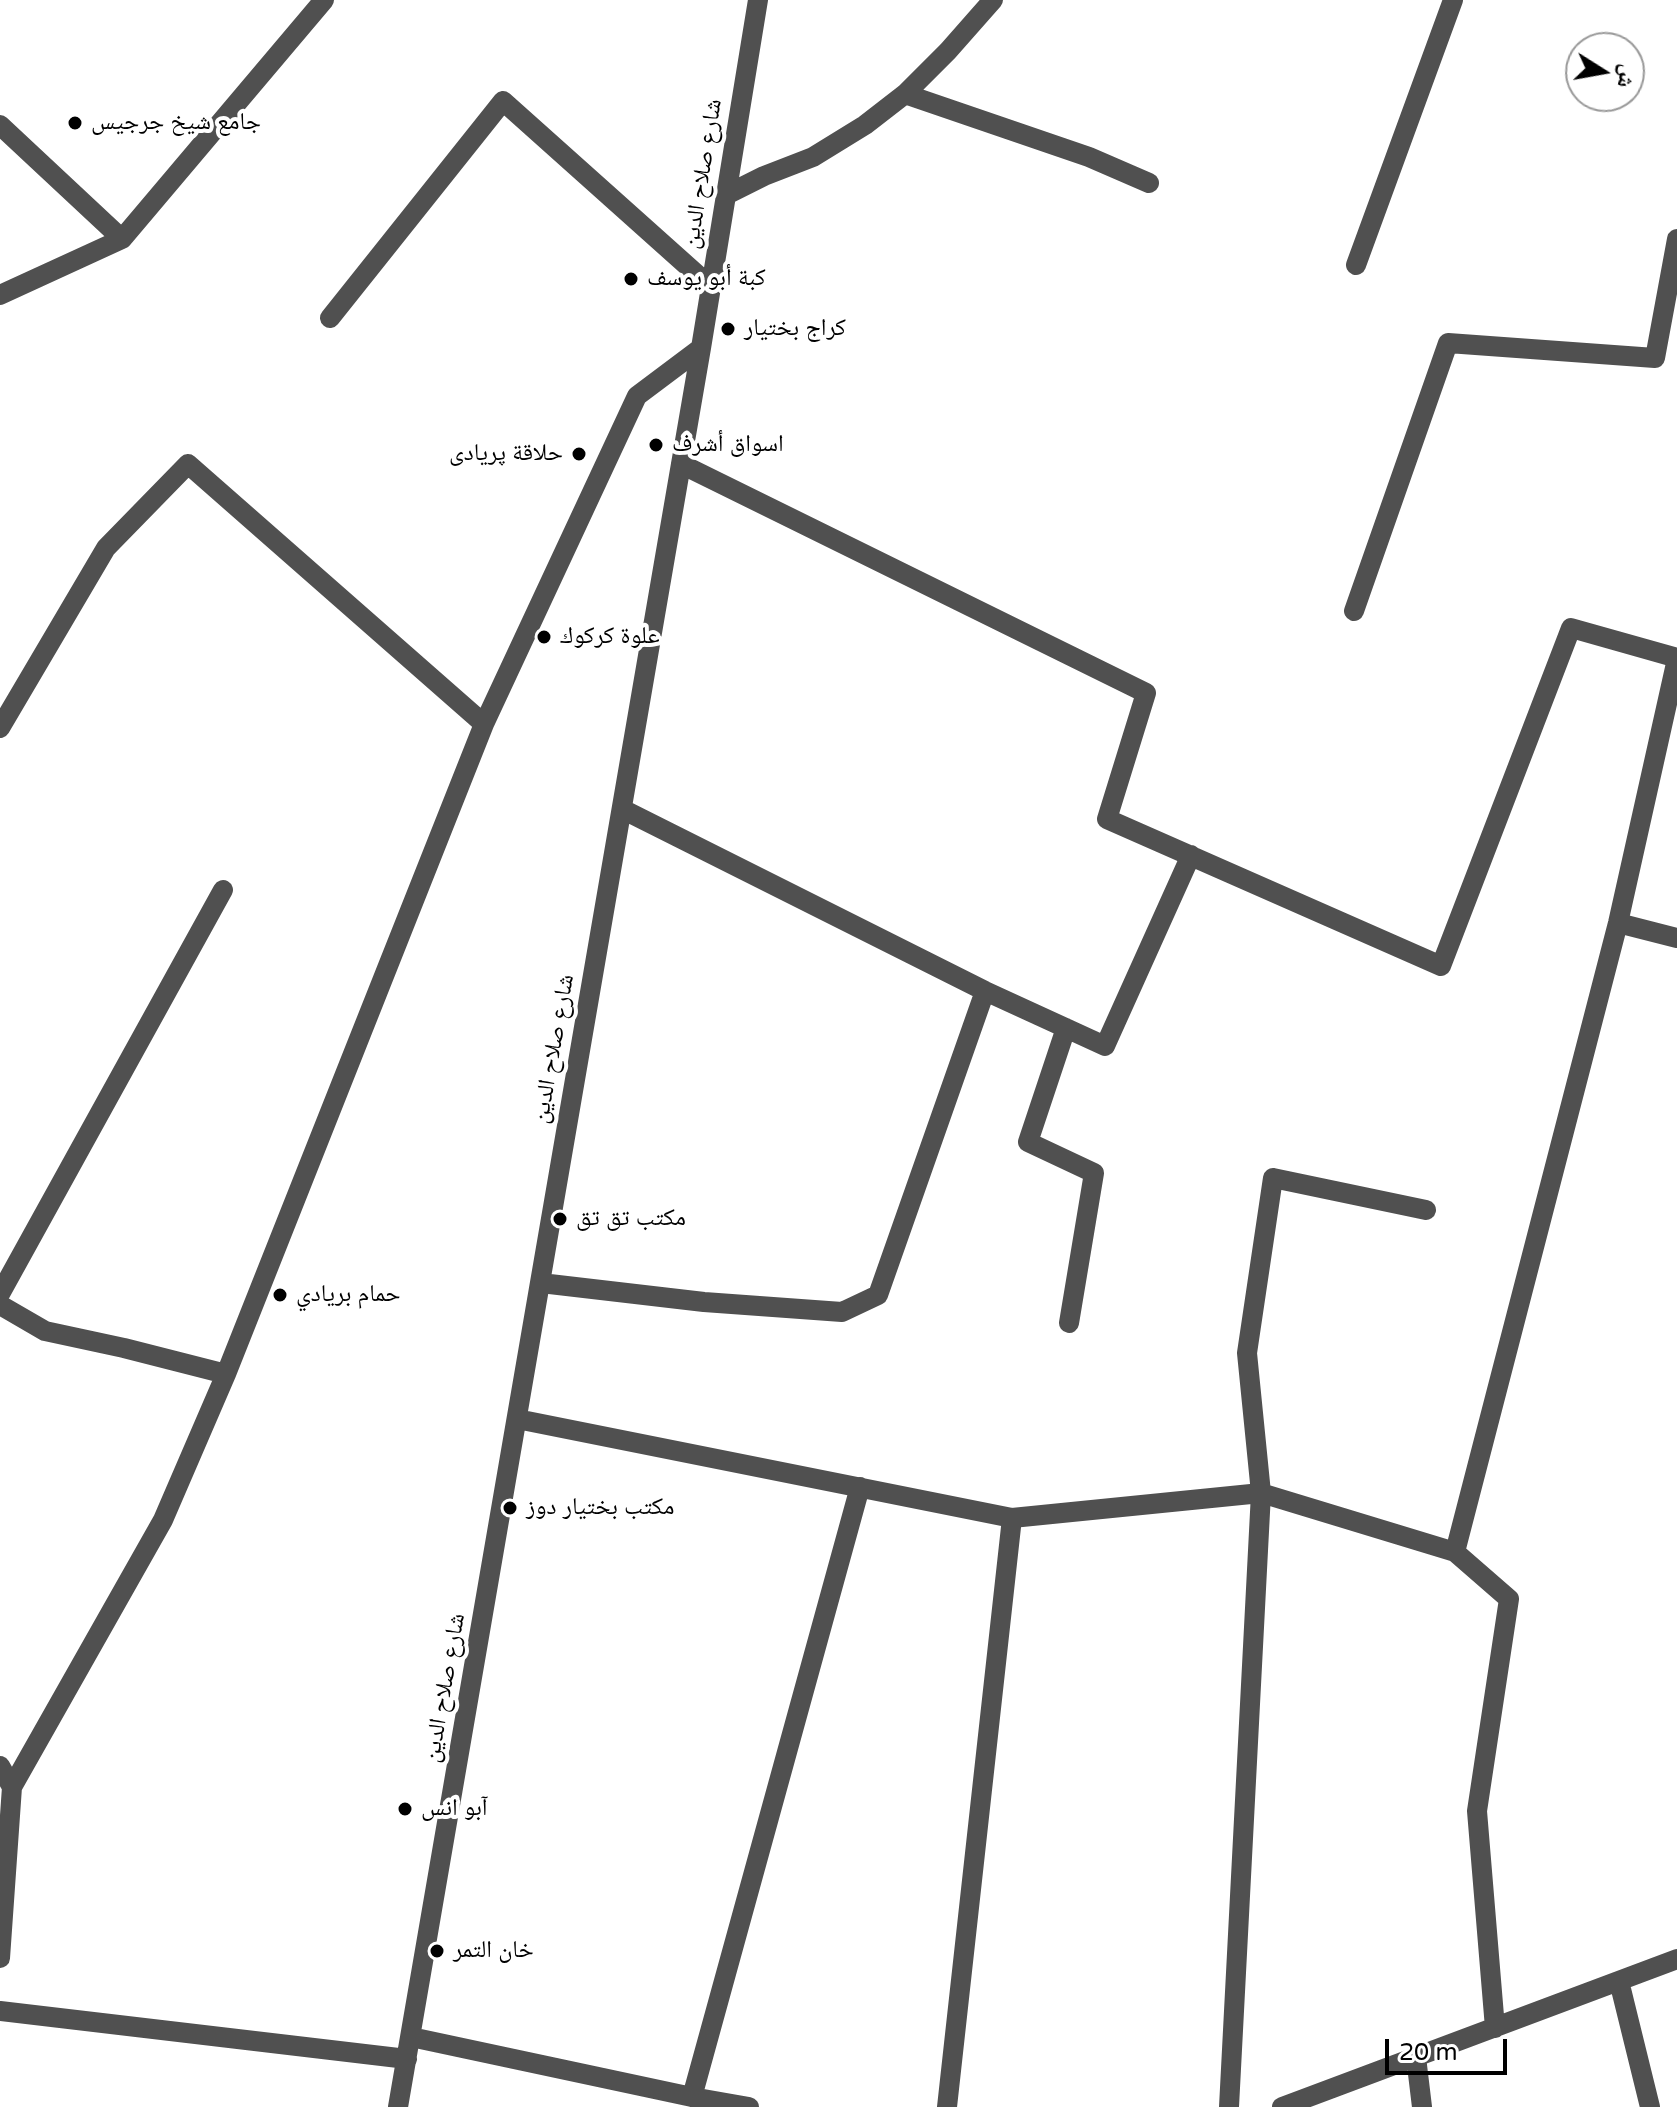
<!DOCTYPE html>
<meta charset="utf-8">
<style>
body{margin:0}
#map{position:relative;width:1677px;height:2107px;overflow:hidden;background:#fff;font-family:"Varela Round","Noto Naskh Arabic",sans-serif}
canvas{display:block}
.north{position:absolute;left:1565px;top:32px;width:80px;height:80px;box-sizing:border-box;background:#fff;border:2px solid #999;border-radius:50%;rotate:101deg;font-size:22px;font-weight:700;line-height:32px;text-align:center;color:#000}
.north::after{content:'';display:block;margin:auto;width:28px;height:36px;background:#000;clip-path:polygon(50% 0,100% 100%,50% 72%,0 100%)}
.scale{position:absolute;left:1385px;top:2039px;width:122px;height:36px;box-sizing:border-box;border:4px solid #000;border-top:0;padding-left:10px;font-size:24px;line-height:28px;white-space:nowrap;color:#000;-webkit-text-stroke:6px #fff;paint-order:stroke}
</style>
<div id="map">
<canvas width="1677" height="2107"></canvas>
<div class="north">ش</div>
<div class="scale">20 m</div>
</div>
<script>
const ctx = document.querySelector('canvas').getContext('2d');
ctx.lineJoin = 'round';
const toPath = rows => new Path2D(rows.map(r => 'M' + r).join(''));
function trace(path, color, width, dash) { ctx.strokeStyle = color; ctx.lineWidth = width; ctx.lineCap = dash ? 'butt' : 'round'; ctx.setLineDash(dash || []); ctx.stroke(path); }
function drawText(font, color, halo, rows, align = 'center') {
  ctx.font = font + ' "Varela Round","Noto Naskh Arabic",sans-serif'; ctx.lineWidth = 8; ctx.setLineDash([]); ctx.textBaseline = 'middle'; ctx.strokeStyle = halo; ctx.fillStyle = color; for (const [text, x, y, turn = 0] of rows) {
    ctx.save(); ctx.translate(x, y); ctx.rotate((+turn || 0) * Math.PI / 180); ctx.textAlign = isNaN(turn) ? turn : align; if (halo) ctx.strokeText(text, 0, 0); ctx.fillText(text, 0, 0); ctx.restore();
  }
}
const minor = toPath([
 [905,94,1089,157,1149,183],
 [0,125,122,239],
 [726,195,764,176,813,157,865,125,905,94,948,51,993,0],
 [1356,265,1453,0],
 [0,295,122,239,324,0],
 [330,318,503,101,711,287],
 [681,464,1146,693,1107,819,1441,966,1571,628,1677,658],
 [1354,611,1448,343,1655,358,1677,239],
 [0,728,106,548,188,464,484,724],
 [622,809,985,991,1105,1046,1191,855],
 [1618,923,1677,938],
 [1066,1028,1028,1142,1094,1173,1069,1323],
 [541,1283,704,1302,842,1312,878,1295,985,991],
 [0,1294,223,890],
 [0,1305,45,1331,124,1348,226,1374],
 [517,1419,1012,1518,1261,1493,1455,1552,1509,1599,1477,1811,1495,2028],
 [1455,1552,1618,923,1677,659],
 [0,1766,12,1787],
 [0,1958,12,1787,163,1520,226,1374,484,724,637,396,701,348],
 [1619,1981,1650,2107],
 [0,2011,407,2059],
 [411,2037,692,2097,749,2107],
 [1416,2057,1422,2107],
 [692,2097,860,1487],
 [398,2107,701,348,758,0],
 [947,2107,1012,1518],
 [1229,2107,1261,1493,1247,1353,1273,1178,1426,1210],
 [1282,2107,1677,1959]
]);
const markers = [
 [75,123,8,"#000"],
 [631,279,8,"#000"],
 [728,329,8,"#000"],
 [656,445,8,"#000"],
 [579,454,8,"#000"],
 [544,637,8,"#000"],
 [560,1219,8,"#000"],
 [280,1295,8,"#000"],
 [510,1508,8,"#000"],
 [405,1809,8,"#000"],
 [437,1951,8,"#000"]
];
const poiNames = [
 ["جامع شيخ جرجيس",91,123],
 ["كبة أبو يوسف",647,279],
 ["كراج بختيار",744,329],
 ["اسواق أشرف",672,445],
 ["حلاقة پریادی",563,454,"right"],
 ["علوة كركوك",560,637],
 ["مکتب تق تق",576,1219],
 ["حمام بريادي",296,1295],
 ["مكتب بختيار دوز",526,1508],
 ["آبو انس",421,1809],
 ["خان التمر",453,1951]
];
const streetNames = [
 ["شارع صلاح الدين",703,174,-81],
 ["شارع صلاح الدين",554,1049,-80],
 ["شارع صلاح الدين",445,1688,-80]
];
trace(minor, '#505050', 20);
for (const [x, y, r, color] of markers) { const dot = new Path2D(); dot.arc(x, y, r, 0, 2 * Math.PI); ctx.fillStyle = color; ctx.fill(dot); trace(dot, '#fff', 3); }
drawText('24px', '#000', '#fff', poiNames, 'left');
drawText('24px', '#000', '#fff', streetNames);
</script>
